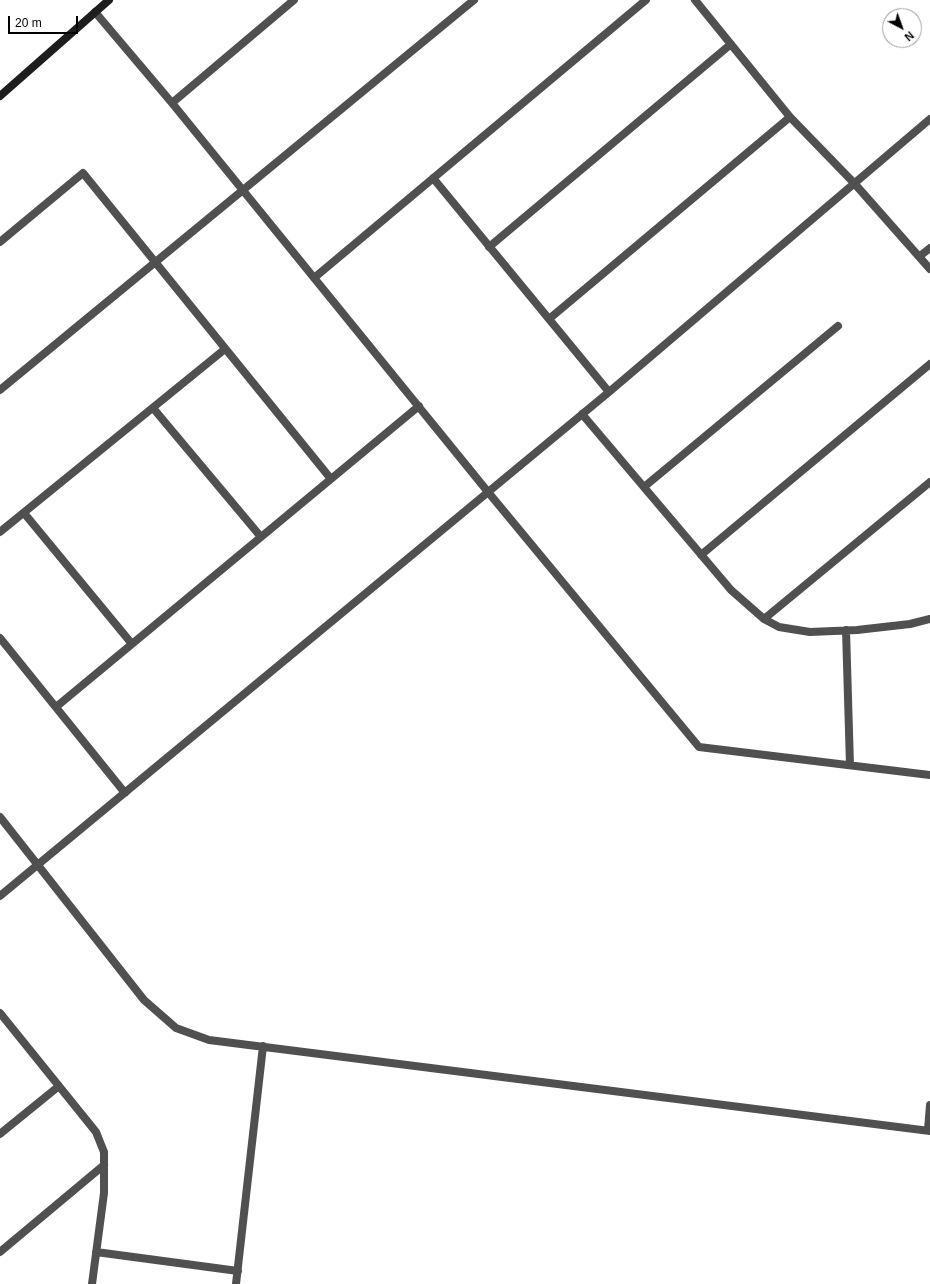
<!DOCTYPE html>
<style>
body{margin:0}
#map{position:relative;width:930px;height:1284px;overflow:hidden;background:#fff;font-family:Arial,sans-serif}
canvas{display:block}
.north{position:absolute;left:882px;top:8px;width:40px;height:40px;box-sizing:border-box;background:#fff;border:1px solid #999;border-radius:50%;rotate:139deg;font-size:11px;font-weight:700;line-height:16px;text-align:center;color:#000}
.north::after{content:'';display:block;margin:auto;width:14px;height:18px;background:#000;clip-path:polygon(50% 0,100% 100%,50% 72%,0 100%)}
.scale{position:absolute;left:8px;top:16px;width:70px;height:18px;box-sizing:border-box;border:2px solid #000;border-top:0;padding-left:5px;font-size:12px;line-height:14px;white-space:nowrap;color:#000;-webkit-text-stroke:3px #fff;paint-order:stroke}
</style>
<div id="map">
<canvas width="930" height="1284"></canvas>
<div class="north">N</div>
<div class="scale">20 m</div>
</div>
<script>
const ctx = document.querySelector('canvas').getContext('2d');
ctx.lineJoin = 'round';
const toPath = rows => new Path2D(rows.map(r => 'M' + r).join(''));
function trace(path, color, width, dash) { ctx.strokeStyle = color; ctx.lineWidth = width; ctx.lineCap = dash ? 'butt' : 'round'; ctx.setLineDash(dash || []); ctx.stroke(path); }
const street = toPath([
 [695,0,790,117,854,183,930,269],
 [95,12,172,103,488,492,699,747,930,775],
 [172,103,294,0],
 [433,178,609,392],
 [0,242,83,173,331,479],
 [489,247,731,44],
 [920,256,930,248],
 [314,278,646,0],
 [549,319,790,117],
 [0,390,474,0],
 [153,408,261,537],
 [582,414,731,590,764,619,779,627,810,632,857,630,910,624,930,619],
 [644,487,838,326],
 [24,513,132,644],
 [0,532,225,349],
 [701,555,930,364],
 [764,619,930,482],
 [846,630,850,765],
 [0,638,125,793],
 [56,707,419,406],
 [0,817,144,1000,176,1028,209,1040,930,1131],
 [0,896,609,392,930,119],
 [0,1013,96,1132,104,1152,104,1193,92,1284],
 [928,1130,930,1105],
 [0,1134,59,1086],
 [0,1252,104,1165],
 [96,1252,238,1271],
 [236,1284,263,1046]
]);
const secondary = toPath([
 [0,96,109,0]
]);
trace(street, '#505050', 8);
trace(secondary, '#1d1d1d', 8);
</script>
